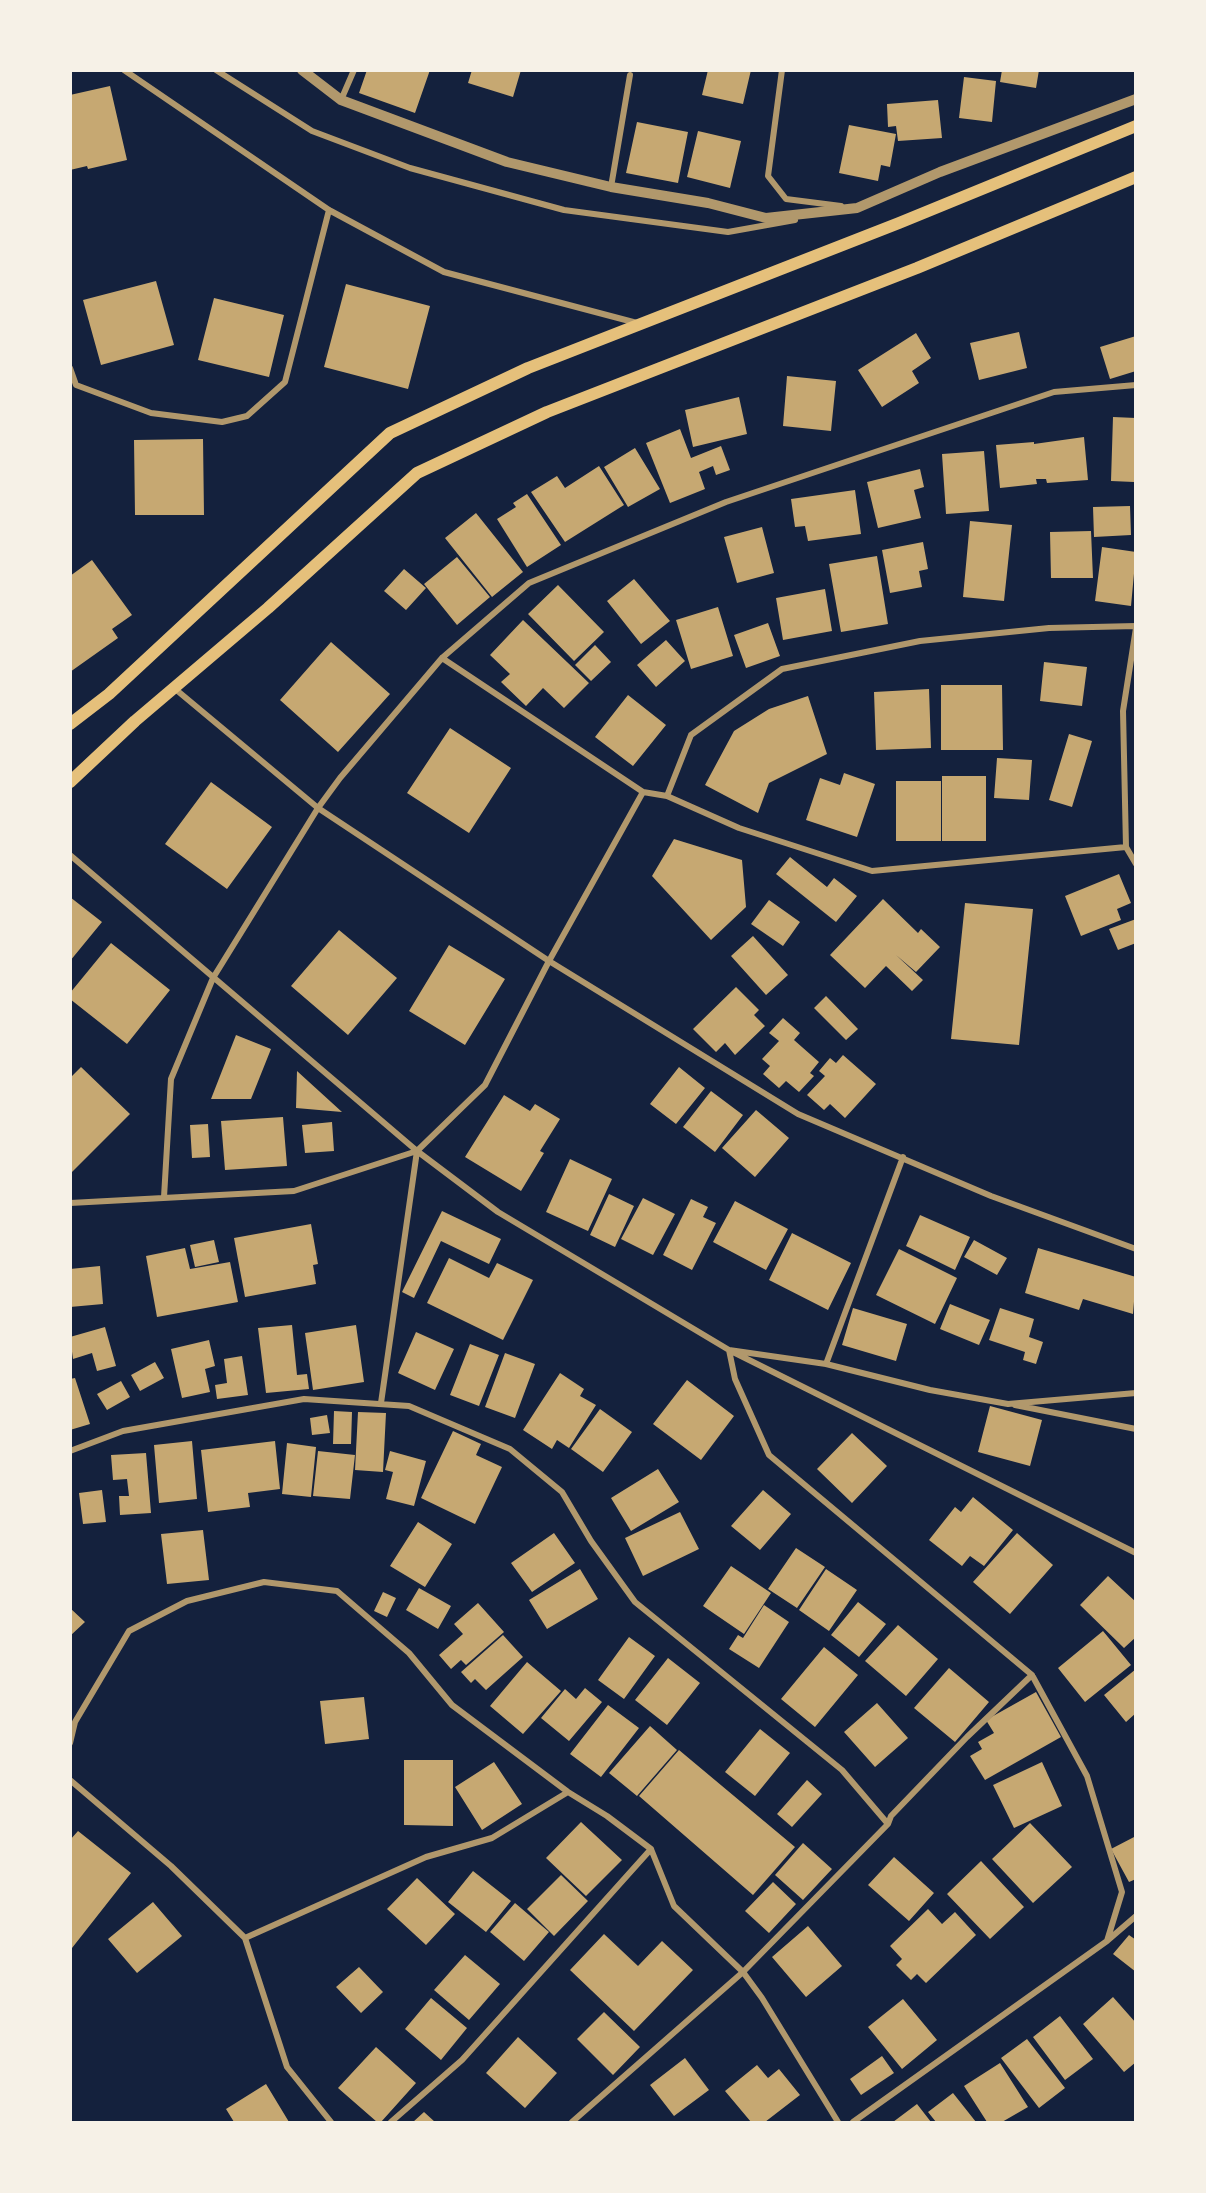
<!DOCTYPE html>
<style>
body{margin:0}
#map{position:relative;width:1206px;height:2193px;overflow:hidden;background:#14213d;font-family:Quicksand,sans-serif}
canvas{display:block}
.frame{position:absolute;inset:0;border:72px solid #f6f1e7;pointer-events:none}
</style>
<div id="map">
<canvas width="1206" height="2193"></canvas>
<div class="frame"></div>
</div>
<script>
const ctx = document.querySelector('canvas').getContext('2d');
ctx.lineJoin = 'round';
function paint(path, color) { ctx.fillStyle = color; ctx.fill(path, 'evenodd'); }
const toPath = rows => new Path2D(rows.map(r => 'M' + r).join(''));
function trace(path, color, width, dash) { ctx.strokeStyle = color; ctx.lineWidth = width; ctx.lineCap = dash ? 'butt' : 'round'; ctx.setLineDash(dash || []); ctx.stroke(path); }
const building = toPath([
 [367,70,430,70,415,113,359,93],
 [472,70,521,70,513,97,468,83],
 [708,70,751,70,743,104,702,95],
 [1002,70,1039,70,1036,88,1000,82],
 [964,77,996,81,992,122,959,118],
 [110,86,127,160,88,169,87,166,70,170,70,95],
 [938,100,942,138,898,141,896,126,888,127,887,104],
 [637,122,688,132,678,183,626,173],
 [849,125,896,134,890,167,881,165,878,181,839,173],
 [698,131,741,141,730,188,687,177],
 [156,281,174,345,101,365,83,300],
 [346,284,430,306,408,389,324,367],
 [214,298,284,315,269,377,198,360],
 [1019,332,1027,368,979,380,970,343],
 [916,333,931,358,912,371,919,383,882,407,858,370],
 [1136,336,1136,371,1110,379,1100,347],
 [787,376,836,381,831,431,783,426],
 [739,397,747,434,693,447,685,410],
 [1113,417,1136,418,1134,482,1111,481],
 [680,429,691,458,721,446,730,470,716,475,713,466,699,472,705,489,670,503,646,443],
 [1084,437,1088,480,1047,483,1046,479,1036,479,1037,484,1000,488,996,445,1034,442,1034,444],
 [203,439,204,515,135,515,134,440],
 [635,448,660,489,628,507,604,467],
 [984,451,989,511,946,514,942,454],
 [599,466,624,505,565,542,531,492,557,476,565,488],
 [920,469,924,487,914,490,921,518,878,528,867,482],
 [855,490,861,534,808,541,805,526,795,527,791,499],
 [527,494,561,545,527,567,497,519,516,507,513,503],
 [1130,506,1131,535,1094,537,1093,507],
 [476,513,523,572,492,597,445,538],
 [970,521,1012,525,1004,601,963,597],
 [762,527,774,573,737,583,724,537],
 [1091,531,1093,578,1051,578,1050,532],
 [923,542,928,569,919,571,922,587,890,593,882,550],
 [1102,547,1136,552,1131,606,1095,601],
 [877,556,888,624,841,632,829,564],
 [457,557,490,597,457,625,424,584],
 [92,560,132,615,112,629,118,638,70,672,70,576],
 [404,569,426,588,406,610,384,591],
 [634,579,670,621,641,644,607,601],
 [558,585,604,632,574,661,528,614],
 [825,589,832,631,783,640,776,598],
 [718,607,733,656,691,669,676,620],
 [523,620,589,683,564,708,543,688,526,706,501,682,510,674,490,655],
 [768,623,780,656,746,668,734,635],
 [666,640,685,661,656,687,637,665],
 [331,642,390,694,338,752,280,700],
 [595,645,611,662,591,681,575,665],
 [1044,662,1087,667,1082,706,1040,701],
 [941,685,1002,685,1003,750,941,750],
 [929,689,931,748,876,750,874,692],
 [628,695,666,725,633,766,595,737],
 [808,696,827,754,769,783,758,813,705,785,734,731,769,709],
 [450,728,511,768,469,833,407,793],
 [1069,734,1092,741,1072,807,1049,800],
 [997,758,1032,760,1029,800,994,798],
 [844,773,875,784,857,837,806,820,820,778,840,785],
 [942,776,986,776,986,841,942,841],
 [896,781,941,781,941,841,896,841],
 [211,782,272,827,227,889,165,844],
 [674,839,742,860,746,907,711,940,652,876],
 [790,857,827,887,834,878,857,896,836,922,776,874],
 [1119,874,1131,903,1117,909,1121,920,1081,936,1065,896],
 [70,897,102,922,70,961],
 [883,899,918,933,921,929,940,947,916,972,896,955,923,980,912,991,886,966,865,988,830,955],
 [769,900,800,922,783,946,751,924],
 [965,903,1033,909,1019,1045,951,1039],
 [1136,919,1136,943,1118,950,1109,929],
 [339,930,397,978,348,1035,291,986],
 [753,936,788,975,766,995,731,956],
 [111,943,170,990,127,1044,70,999,70,993],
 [449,945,505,979,465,1045,409,1011],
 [736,987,759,1010,754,1015,765,1026,735,1055,725,1043,716,1052,693,1029],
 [826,996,858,1029,846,1040,814,1008],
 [783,1018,800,1033,794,1040,819,1062,810,1073,814,1076,799,1092,786,1081,779,1088,763,1074,770,1066,762,1059,779,1041,769,1033],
 [236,1035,271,1049,251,1099,211,1099],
 [843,1055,876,1084,845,1118,830,1104,824,1110,807,1095,825,1076,819,1071,830,1058,836,1063],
 [81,1067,130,1114,70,1174,70,1078],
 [679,1067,705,1088,676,1124,650,1104],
 [297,1071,342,1112,296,1108],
 [711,1091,743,1115,715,1152,683,1127],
 [504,1095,530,1111,535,1104,560,1119,540,1151,544,1153,521,1191,465,1157],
 [756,1110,789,1138,755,1177,722,1148],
 [283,1117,287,1166,225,1170,221,1121],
 [332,1122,334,1151,305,1153,302,1125],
 [208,1124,210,1157,192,1158,190,1125],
 [570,1159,612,1179,588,1231,546,1212],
 [609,1194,634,1206,615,1247,590,1235],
 [643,1198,675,1214,653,1255,621,1239],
 [691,1199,708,1207,703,1217,716,1223,692,1270,663,1255],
 [735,1201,788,1229,766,1270,713,1242],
 [442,1211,501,1239,489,1264,441,1241,414,1298,402,1292],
 [920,1215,970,1237,955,1270,906,1246],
 [311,1224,318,1264,313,1265,316,1284,245,1297,234,1238],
 [792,1233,851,1263,828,1310,769,1280],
 [214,1240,219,1262,195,1267,190,1245],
 [974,1240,1007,1258,997,1275,964,1257],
 [185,1248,190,1269,230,1262,238,1302,157,1317,146,1256],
 [1038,1248,1136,1277,1133,1314,1083,1299,1079,1310,1025,1293],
 [899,1249,957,1278,935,1324,876,1295],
 [449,1258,489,1278,497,1263,533,1280,503,1340,427,1303],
 [100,1266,103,1304,70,1307,70,1269],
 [950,1304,990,1320,979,1345,940,1329],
 [853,1308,907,1324,896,1361,842,1345],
 [1000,1308,1034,1319,1029,1337,1043,1342,1036,1364,1023,1360,1025,1352,989,1340],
 [292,1325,297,1375,307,1374,309,1389,266,1393,258,1328],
 [356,1325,364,1382,313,1390,305,1333],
 [105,1327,116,1366,97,1371,92,1353,73,1359,70,1337],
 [416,1332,454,1349,435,1390,398,1373],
 [209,1340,215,1366,205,1369,210,1392,182,1398,171,1349],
 [470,1344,499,1355,479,1406,450,1395],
 [505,1353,535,1364,515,1418,485,1407],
 [242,1356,248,1395,217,1399,215,1385,227,1383,224,1359],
 [155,1362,164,1378,140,1391,131,1375],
 [560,1373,584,1389,580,1396,596,1405,569,1448,557,1440,552,1449,523,1430],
 [75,1378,90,1424,70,1430,70,1379],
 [687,1380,734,1416,701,1460,653,1424],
 [121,1381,130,1397,107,1410,97,1394],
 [990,1406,1042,1420,1030,1466,978,1452],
 [600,1409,632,1432,603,1472,571,1449],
 [334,1411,352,1412,351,1444,333,1444],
 [358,1412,386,1413,383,1472,355,1470],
 [327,1415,330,1433,312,1435,310,1418],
 [453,1431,481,1444,476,1455,502,1467,475,1524,421,1498],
 [852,1433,887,1466,852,1503,817,1469],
 [192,1441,197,1499,159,1503,154,1445],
 [275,1441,280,1489,248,1493,250,1507,208,1512,201,1450],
 [287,1443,316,1447,311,1497,282,1494],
 [318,1451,355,1455,350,1499,313,1496],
 [390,1451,426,1461,414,1506,386,1499,393,1472,385,1470],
 [146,1453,151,1513,120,1515,119,1496,129,1496,127,1479,113,1480,111,1455],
 [658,1469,679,1502,631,1531,611,1498],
 [102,1490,106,1522,83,1524,79,1493],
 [763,1490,791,1514,760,1550,731,1526],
 [973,1497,1013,1530,984,1566,970,1556,962,1566,929,1540,955,1507,961,1512],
 [680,1512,699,1549,643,1576,625,1538],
 [418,1522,452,1544,425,1587,390,1566],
 [203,1530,209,1580,167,1584,161,1534],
 [554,1533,575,1563,532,1592,511,1563],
 [1017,1533,1053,1565,1010,1614,973,1582],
 [796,1548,825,1567,797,1608,768,1589],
 [731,1566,771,1593,744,1634,703,1606],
 [580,1569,598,1599,547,1629,529,1600],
 [826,1569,857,1590,829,1631,799,1610],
 [1108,1576,1136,1602,1136,1637,1124,1648,1080,1605],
 [419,1588,451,1606,438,1629,406,1610],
 [383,1592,396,1598,387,1617,374,1611],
 [858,1602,886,1624,859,1657,831,1635],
 [478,1603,504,1632,466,1665,461,1660,451,1669,439,1655,463,1634,454,1624],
 [764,1605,789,1622,759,1668,729,1649,738,1635,743,1638],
 [70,1608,85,1622,70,1636],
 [898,1625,938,1659,906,1696,865,1661],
 [1103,1631,1131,1665,1085,1702,1058,1668],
 [503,1635,523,1657,486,1690,475,1679,471,1683,461,1672],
 [629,1637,655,1656,624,1699,598,1680],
 [824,1647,858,1675,815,1727,781,1699],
 [668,1658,700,1683,667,1725,635,1700],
 [527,1662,561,1691,523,1734,490,1706],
 [949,1668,989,1702,955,1742,914,1708],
 [1136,1669,1136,1713,1126,1722,1104,1695],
 [585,1688,602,1702,569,1741,541,1718,565,1689,576,1699],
 [1036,1692,1061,1737,985,1780,970,1756,982,1749,978,1742,994,1733,986,1720],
 [364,1697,369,1739,325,1744,320,1701],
 [877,1703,908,1738,875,1767,844,1732],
 [608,1705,639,1728,601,1777,570,1754],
 [650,1726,677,1750,637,1796,609,1773],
 [760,1729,790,1753,755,1796,725,1772],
 [679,1750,795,1847,753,1895,639,1796],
 [404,1760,453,1760,453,1826,404,1825],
 [494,1762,522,1804,482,1830,455,1787],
 [1042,1762,1062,1806,1014,1828,993,1785],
 [807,1780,822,1794,792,1827,777,1814],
 [581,1822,622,1860,586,1896,546,1858],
 [1030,1823,1072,1867,1033,1903,992,1859],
 [78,1831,131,1873,72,1948,70,1840],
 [1136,1836,1136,1879,1129,1882,1111,1849],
 [803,1843,832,1869,803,1900,775,1875],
 [894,1857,934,1893,909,1921,868,1885],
 [981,1861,1024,1907,990,1939,947,1894],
 [473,1871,511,1901,486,1932,448,1902],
 [561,1875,588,1901,554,1936,527,1909],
 [417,1878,455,1914,426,1945,387,1909],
 [773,1882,796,1904,769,1933,745,1911],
 [153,1902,182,1936,137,1973,108,1939],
 [515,1903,549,1932,524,1961,490,1932],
 [928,1909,942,1924,955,1912,976,1935,926,1983,917,1974,911,1980,896,1965,902,1959,890,1946],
 [808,1926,842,1966,806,1997,772,1957],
 [604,1934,638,1966,662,1941,693,1970,634,2031,570,1970],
 [1129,1935,1136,1940,1136,1972,1113,1954],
 [465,1955,500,1984,469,2020,434,1990],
 [359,1967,383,1992,361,2013,336,1987],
 [1113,1997,1136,2023,1136,2062,1124,2072,1083,2024],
 [431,1998,467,2028,441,2060,405,2029],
 [903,1999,937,2040,902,2069,868,2027],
 [604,2012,640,2047,613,2075,577,2039],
 [1060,2016,1093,2059,1065,2080,1033,2037],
 [518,2037,557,2073,525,2108,486,2073],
 [1027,2039,1065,2088,1039,2108,1001,2058],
 [376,2047,416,2083,381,2122,377,2122,338,2088],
 [882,2056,894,2073,861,2095,850,2079],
 [685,2058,709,2090,674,2116,650,2085],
 [1000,2063,1028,2107,1002,2122,987,2122,964,2086],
 [757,2065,768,2078,779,2069,800,2095,765,2122,751,2122,725,2091],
 [266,2084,289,2122,234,2122,226,2109],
 [953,2093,976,2122,936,2122,928,2112],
 [917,2104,931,2122,893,2122],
 [424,2112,435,2122,413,2122]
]);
const minor = toPath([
 [124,70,329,210,444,272,637,323],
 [216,70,312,131,410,168,564,210,728,232,795,220],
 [782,70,768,176,786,199,841,206],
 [341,100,354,70],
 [611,187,630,75],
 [70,368,76,385,151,413,222,422,247,416,285,382,329,210],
 [1136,628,1123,711,1126,847,1136,864],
 [442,658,643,792],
 [174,688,318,808,549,961,798,1114,991,1196,1136,1249],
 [667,796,739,828,872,871,1126,847],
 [70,855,417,1151,498,1212,729,1350,826,1364,930,1390,1008,1404,1136,1393],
 [164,1197,171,1079,213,978,318,808,340,778,442,658,529,583,726,502,1054,392,1136,385],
 [70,1203,294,1191,417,1151,485,1085,549,961,643,792,667,796,691,735,782,669,920,641,1049,628,1136,626],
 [729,1350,735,1379,769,1455,1032,1675,1087,1776,1122,1892,1107,1941,853,2122],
 [733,1352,1136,1553],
 [826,1364,903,1157],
 [381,1403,417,1151],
 [1015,1405,1136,1429],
 [70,1451,123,1431,304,1399,409,1406,510,1449,562,1492,591,1541,635,1602,842,1770,888,1824,743,1972,572,2122],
 [70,1743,75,1722,129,1631,187,1601,264,1582,337,1591,409,1653,452,1705,568,1792,607,1816,651,1849,674,1906,743,1972,762,1998,838,2122],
 [70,1780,171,1866,245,1938,287,2067,331,2122],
 [888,1824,891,1816,967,1737,1032,1675],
 [245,1938,426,1857,492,1838,568,1792],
 [1107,1941,1136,1916],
 [391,2122,462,2060,651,1849]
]);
const tertiary = toPath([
 [302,70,341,100,507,162,611,187,708,203,766,218,857,208,940,172,1136,99]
]);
const secondary = toPath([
 [70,724,109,694,390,433,528,368,899,223,1136,126],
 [70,782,135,721,268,608,417,473,547,412,917,268,1136,177]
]);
paint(building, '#c6a872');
trace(minor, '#b1986c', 6);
trace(tertiary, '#b1986c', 10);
trace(secondary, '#e5c07b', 12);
</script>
